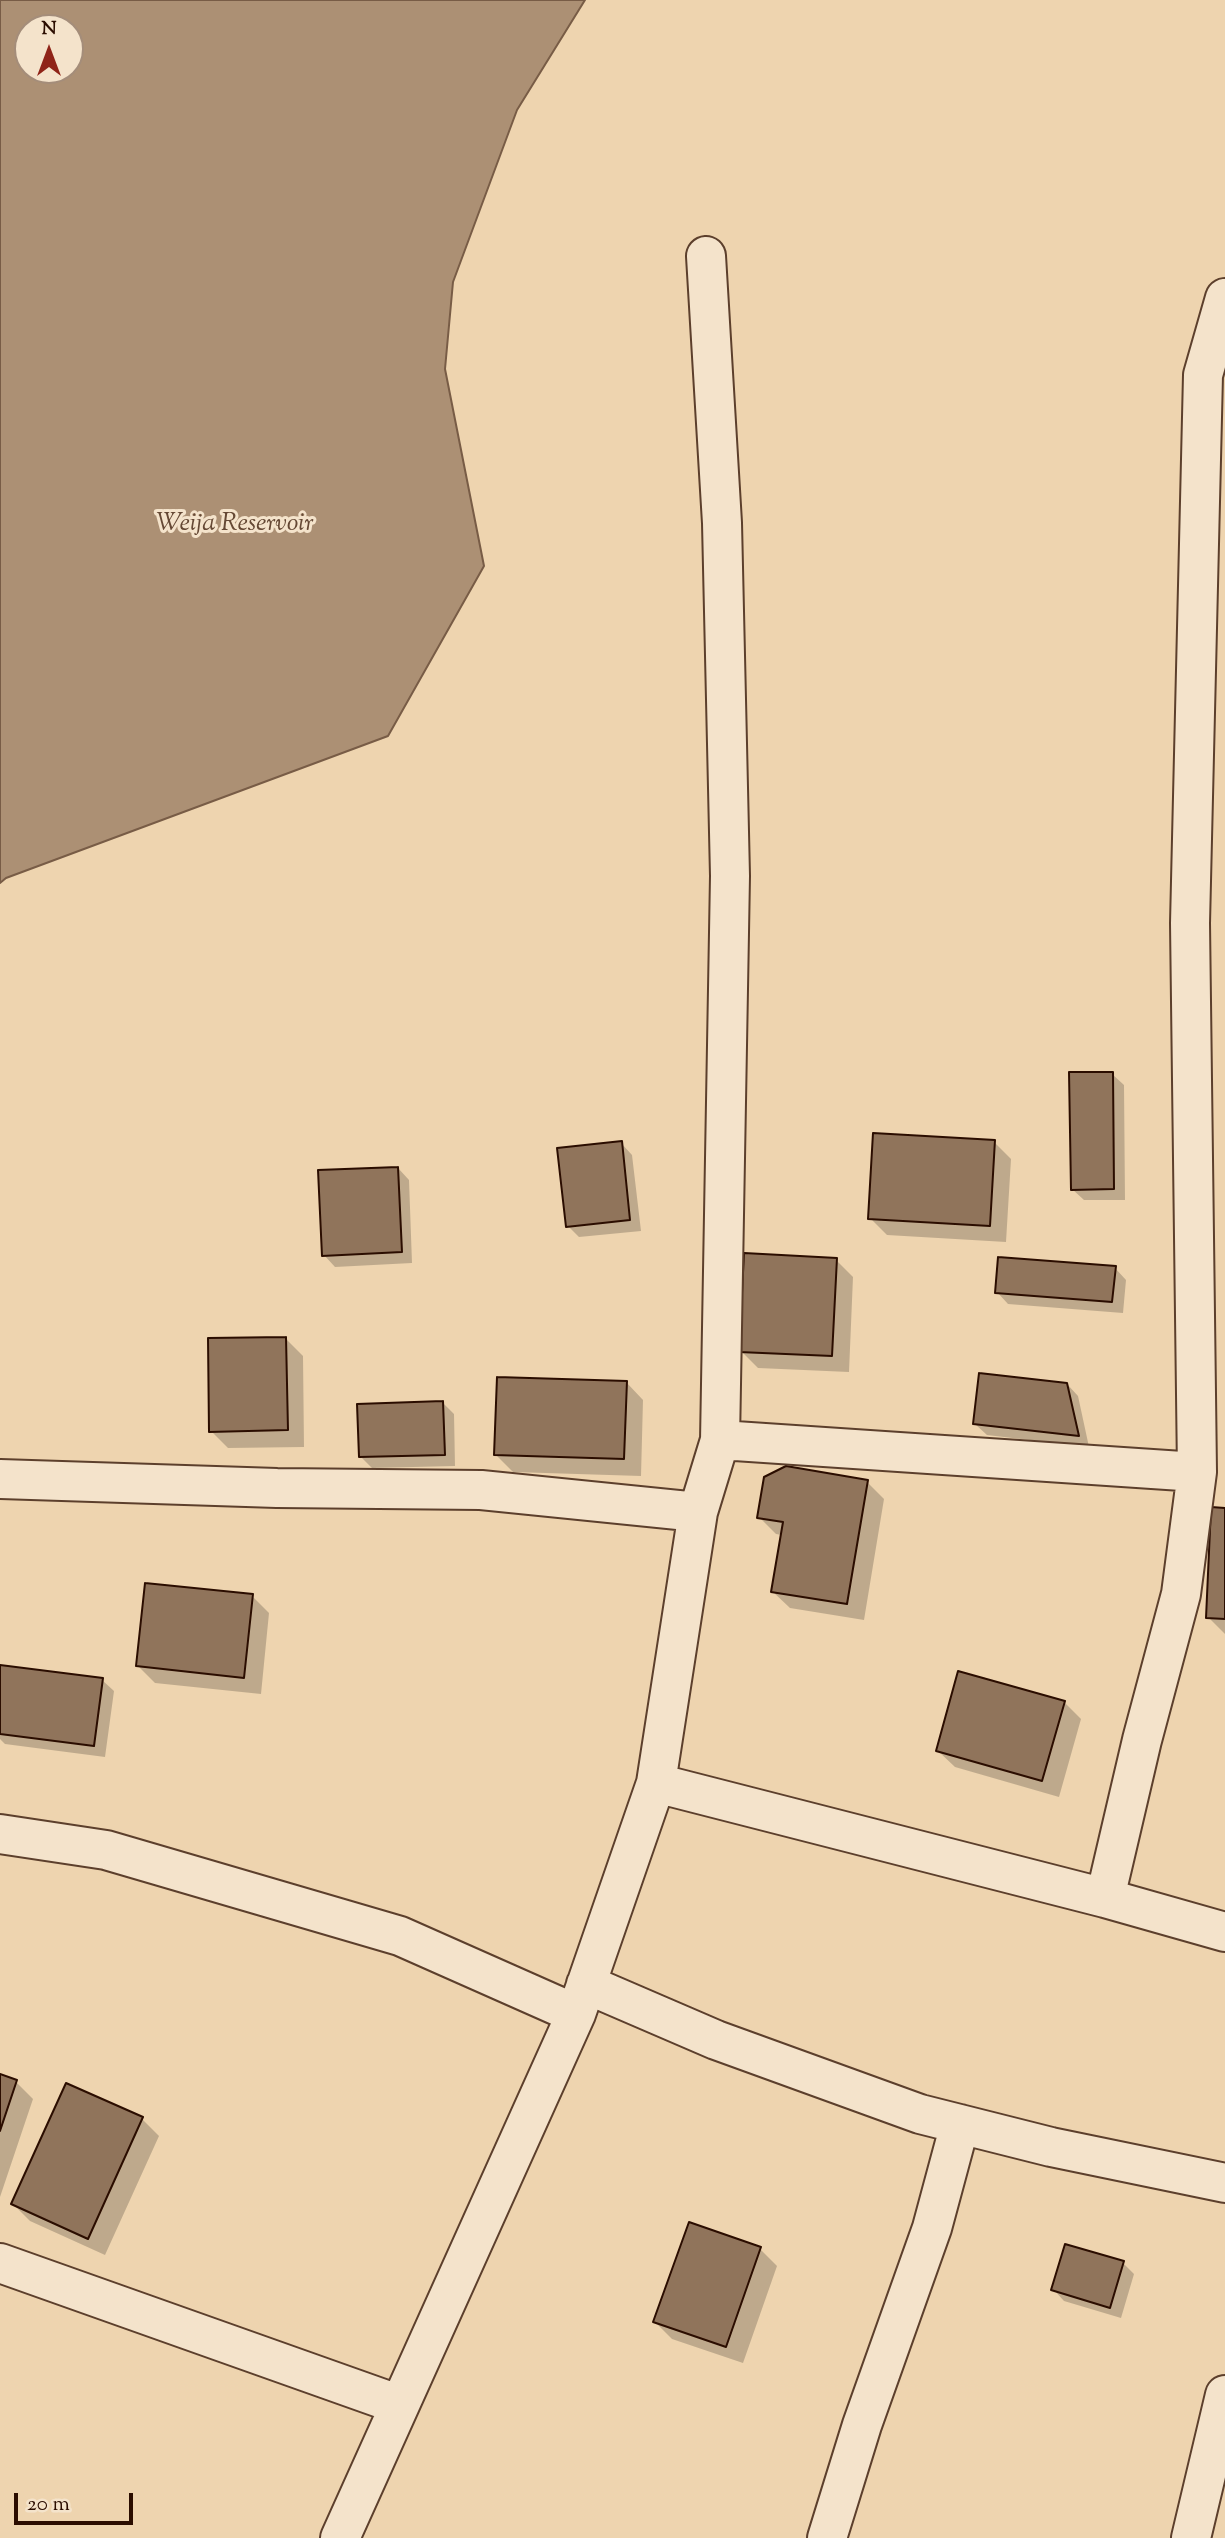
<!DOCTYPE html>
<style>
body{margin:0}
#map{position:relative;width:1225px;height:2538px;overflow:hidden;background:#eed4af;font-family:"Sorts Mill Goudy",serif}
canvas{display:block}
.north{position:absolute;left:14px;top:14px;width:70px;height:70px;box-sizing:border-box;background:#f4e3cb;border:2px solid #a48d7a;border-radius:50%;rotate:0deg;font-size:19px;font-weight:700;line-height:28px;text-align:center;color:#2b0d00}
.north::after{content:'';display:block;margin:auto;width:24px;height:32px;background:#8f2418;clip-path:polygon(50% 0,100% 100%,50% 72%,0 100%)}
.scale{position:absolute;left:14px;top:2493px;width:119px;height:32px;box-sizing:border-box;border:4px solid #2b0d00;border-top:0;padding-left:9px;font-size:21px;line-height:24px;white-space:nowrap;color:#2b0d00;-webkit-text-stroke:5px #f4e3cb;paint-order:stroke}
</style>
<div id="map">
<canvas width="1225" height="2538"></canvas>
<div class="north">N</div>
<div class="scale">20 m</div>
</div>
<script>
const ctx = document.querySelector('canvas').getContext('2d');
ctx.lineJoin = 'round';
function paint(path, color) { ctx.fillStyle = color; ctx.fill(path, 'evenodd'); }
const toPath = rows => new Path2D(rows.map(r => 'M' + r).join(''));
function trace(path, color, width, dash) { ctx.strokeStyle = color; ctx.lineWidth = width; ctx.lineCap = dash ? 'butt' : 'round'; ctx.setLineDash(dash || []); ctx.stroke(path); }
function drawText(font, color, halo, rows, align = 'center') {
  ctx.font = font + ' "Sorts Mill Goudy",serif'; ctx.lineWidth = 6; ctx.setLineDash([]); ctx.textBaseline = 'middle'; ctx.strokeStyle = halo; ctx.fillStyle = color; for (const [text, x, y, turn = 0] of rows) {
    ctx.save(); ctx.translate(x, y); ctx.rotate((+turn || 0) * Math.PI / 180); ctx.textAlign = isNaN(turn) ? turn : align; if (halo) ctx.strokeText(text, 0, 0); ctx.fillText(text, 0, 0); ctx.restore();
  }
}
const water = toPath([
 [0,0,585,0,517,110,453,282,445,369,484,566,388,736,6,878,0,883,0,0],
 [28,28,70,28,70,70,28,70,28,28]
]);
const shadow = toPath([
 [1112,1074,1124,1085,1125,1200,1084,1200,1072,1189],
 [994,1142,1011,1159,1006,1242,887,1235,870,1218],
 [621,1143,632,1155,641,1231,579,1237,568,1226],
 [398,1168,409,1180,412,1263,335,1267,324,1255],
 [836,1260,853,1277,849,1372,758,1368,741,1351],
 [1115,1268,1126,1280,1123,1313,1008,1304,997,1292],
 [286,1339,303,1356,304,1447,228,1448,211,1431],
 [626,1382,643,1400,641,1476,513,1472,496,1455],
 [1067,1384,1078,1396,1089,1447,987,1435,975,1424],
 [443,1403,454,1414,455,1466,372,1468,360,1456],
 [867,1482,884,1499,864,1620,790,1608,772,1591,782,1535,776,1534,759,1517],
 [1225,1509,1225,1634,1208,1617],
 [252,1596,269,1613,261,1694,155,1683,138,1666],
 [102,1680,114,1691,105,1757,5,1744,0,1739,0,1682],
 [1064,1702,1081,1719,1059,1797,955,1767,937,1750],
 [0,2076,16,2082,33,2099,0,2197],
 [142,2119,159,2136,105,2255,30,2221,13,2204],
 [760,2249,777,2266,743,2363,672,2339,655,2322],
 [1123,2263,1134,2274,1121,2318,1064,2301,1053,2289]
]);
const building = toPath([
 [1069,1072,1113,1072,1114,1189,1071,1190,1069,1072],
 [873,1133,995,1140,990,1226,868,1219,873,1133],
 [622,1141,630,1220,566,1227,557,1148,622,1141],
 [398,1167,402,1252,322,1256,318,1170,398,1167],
 [744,1253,837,1258,832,1356,739,1352,744,1253],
 [998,1257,1116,1266,1112,1302,995,1293,998,1257],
 [286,1337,288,1430,209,1432,208,1338,286,1337],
 [979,1373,1067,1383,1079,1436,973,1424,979,1373],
 [497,1377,627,1381,624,1459,494,1455,497,1377],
 [443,1401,445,1455,359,1457,357,1404,443,1401],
 [786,1466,868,1480,847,1604,771,1592,783,1522,757,1518,764,1477,786,1466],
 [1211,1507,1225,1508,1225,1619,1206,1618,1211,1507],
 [145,1583,253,1594,244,1678,136,1666,145,1583],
 [0,1665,103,1678,94,1746,0,1734,0,1665],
 [958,1671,1065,1701,1042,1781,936,1751,958,1671],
 [0,2074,17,2080,0,2131,0,2074],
 [66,2083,143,2117,88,2239,11,2204,66,2083],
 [689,2222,761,2247,726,2347,653,2322,689,2222],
 [1065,2244,1124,2261,1110,2308,1051,2290,1065,2244]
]);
const minor = toPath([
 [720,1440,1197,1472],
 [0,1479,277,1488,481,1490,698,1512],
 [656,1783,1105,1898,1225,1932],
 [0,1834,106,1850,400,1936,576,2014],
 [1105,1898,1142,1740,1181,1594,1197,1472,1190,923,1203,375,1225,298],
 [586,1984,716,2040,920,2114,1051,2147,1225,2183],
 [0,2263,400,2405],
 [340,2538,576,2014,656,1783,698,1512,720,1440,730,876,722,523,706,256],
 [827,2538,862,2425,932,2228,960,2124],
 [1191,2538,1225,2395]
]);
const waterNames = [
 ["Weija Reservoir",235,526]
];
paint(water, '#ac9074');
trace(water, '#785c46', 2);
paint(shadow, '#0003');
paint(building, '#90745b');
trace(building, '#2b0d00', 2);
trace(minor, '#5c3f2c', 42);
trace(minor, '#f4e3cb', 38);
drawText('italic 26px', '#654834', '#f4e3cb', waterNames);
</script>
